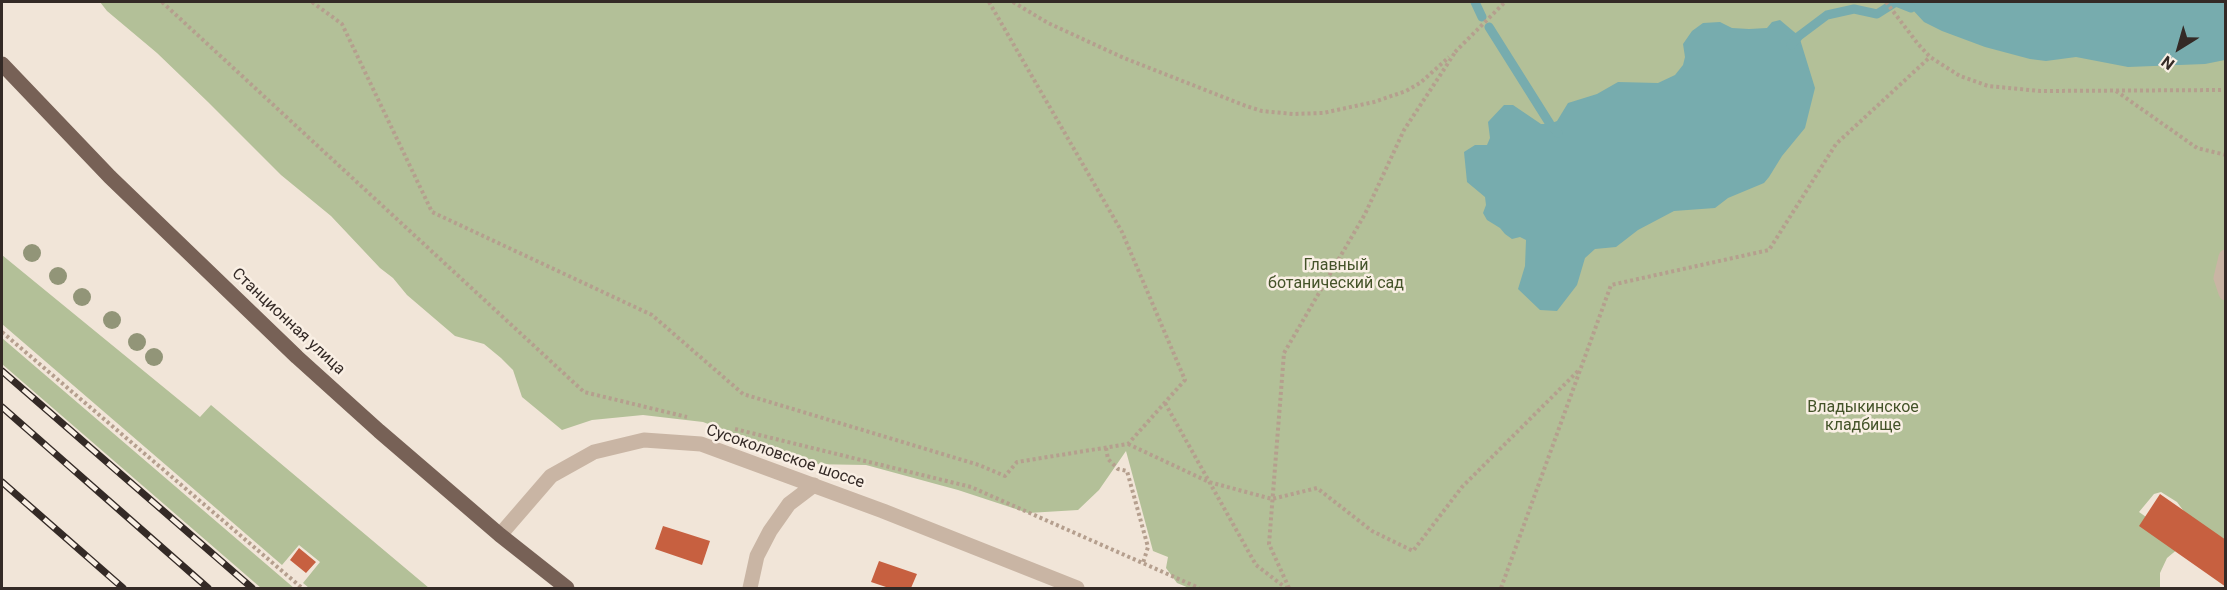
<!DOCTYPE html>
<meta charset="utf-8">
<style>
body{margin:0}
#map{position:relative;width:2227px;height:590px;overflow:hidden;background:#f1e5d8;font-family:Roboto,sans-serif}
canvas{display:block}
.frame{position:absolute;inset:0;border:3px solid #342a26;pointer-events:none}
.north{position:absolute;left:2149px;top:18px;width:60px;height:60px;-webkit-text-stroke:4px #f9efe4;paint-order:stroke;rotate:217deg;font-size:16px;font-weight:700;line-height:24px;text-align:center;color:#342a26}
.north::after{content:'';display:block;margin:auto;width:21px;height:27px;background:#342a26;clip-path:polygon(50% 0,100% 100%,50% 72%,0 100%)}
</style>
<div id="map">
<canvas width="2227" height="590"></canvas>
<div class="frame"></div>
<div class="north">N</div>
</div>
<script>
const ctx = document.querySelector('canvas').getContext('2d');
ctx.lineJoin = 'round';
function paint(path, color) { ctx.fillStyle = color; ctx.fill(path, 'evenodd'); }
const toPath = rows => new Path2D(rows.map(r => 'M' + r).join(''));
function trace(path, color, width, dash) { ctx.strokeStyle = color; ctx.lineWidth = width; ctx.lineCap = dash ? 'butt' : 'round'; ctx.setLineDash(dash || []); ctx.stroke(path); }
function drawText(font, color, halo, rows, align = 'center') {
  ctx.font = font + ' Roboto,sans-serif'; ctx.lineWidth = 5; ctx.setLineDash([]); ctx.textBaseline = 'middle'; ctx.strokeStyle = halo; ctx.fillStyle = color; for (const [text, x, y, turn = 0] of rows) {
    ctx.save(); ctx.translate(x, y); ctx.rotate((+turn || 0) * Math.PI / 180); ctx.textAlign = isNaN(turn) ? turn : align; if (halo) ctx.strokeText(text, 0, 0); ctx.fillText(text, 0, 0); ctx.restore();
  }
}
const green = toPath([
 [100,2,2225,2,2225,546,2200,533,2177,502,2161,492,2154,494,2139,512,2149,519,2179,548,2167,558,2160,573,2160,588,1189,588,1177,583,1166,568,1168,557,1153,551,1126,451,1099,490,1078,510,1028,513,958,490,866,465,808,464,770,447,703,422,643,415,592,420,562,430,522,397,513,370,501,358,484,344,455,336,407,295,393,278,380,268,331,216,281,175,208,102,157,53,107,11],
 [2,255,200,417,211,405,429,588,309,588,303,583,320,562,299,545,282,565,2,324],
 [2,338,294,588,261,588,2,364]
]);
const water = toPath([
 [1911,2,2225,2,2225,60,2205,64,2128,67,2076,57,2046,61,2030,59,1985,47,1942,31,1924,22,1911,8],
 [1780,20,1799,36,1815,88,1805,128,1782,156,1769,177,1764,183,1728,198,1715,208,1674,211,1638,230,1616,247,1595,249,1585,258,1577,285,1557,311,1540,310,1518,289,1525,266,1526,240,1520,237,1512,239,1505,234,1500,228,1487,220,1483,213,1486,205,1485,197,1467,182,1464,152,1475,145,1487,145,1490,138,1488,122,1504,105,1513,105,1541,124,1550,124,1557,121,1568,103,1597,94,1618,82,1658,83,1675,75,1683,65,1685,57,1683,44,1692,31,1703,23,1720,22,1732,28,1749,29,1767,28,1772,22]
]);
const stream = toPath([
 [1475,2,1482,17],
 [1489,27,1550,124,1558,133],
 [1791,45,1799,36,1827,15,1854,9,1877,14,1896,2,1911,8]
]);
const building = toPath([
 [2160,494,2226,540,2226,587,2139,526],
 [663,526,710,541,702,565,655,549],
 [299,548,316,562,306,573,290,560],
 [879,561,917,574,911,588,889,588,871,582]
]);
const path = toPath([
 [162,2,584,392,687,417],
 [312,2,342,24,432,212,652,315,743,394,979,465,1005,476,1017,462,1128,444,1185,380,1122,232,989,2],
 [1013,2,1048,23,1124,58,1246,106,1262,111,1293,114,1323,113,1374,102,1406,91,1420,83,1449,57],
 [1886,2,1918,44,1930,57,1960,76,1988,86,2040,91,2226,90],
 [1455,52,1505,2],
 [2116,91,2197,148,2226,155],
 [2,332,302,588],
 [1165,403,1256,565,1286,588],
 [735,429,971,487,1199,588],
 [1128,444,1209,482,1272,499,1317,488,1372,531,1413,551,1462,487,1579,370],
 [1106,448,1108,459,1118,469,1127,471,1148,547,1143,563],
 [1289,588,1269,544,1284,353,1365,214,1404,130,1456,51],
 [1501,588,1611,285,1769,250,1836,144,1930,57]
]);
const minor = toPath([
 [2226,257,2221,278,2226,293],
 [500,535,551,476,594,452,644,440,701,444,883,511,1077,588],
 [750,588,757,556,770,531,789,504,814,485]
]);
const major = toPath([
 [2,64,110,177,297,357,379,431,500,535,567,588]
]);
const rail = toPath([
 [2,371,252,588],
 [2,407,208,588],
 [2,482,123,588]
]);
const trees = [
 [32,253],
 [58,276],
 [82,297],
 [112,320],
 [137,342],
 [154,357]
];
const parkNames = [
 ["Главный",1336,266],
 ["ботанический сад",1336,284],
 ["Владыкинское",1863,408],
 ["кладбище",1863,426]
];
const streetNames = [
 ["Станционная улица",288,322,43],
 ["Сусоколовское шоссе",785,457,19]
];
paint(green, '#b3c098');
paint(water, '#77acae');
trace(stream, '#77acae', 9);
paint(building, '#c76040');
trace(path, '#b59f8e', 4, [3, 3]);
trace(minor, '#c9b5a4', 15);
trace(major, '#776156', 15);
trace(rail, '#342a26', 7);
trace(rail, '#f9efe4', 4.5, [14]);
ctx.fillStyle = '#929578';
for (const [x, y] of trees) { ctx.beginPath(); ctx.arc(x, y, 9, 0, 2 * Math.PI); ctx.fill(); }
drawText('16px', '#445329', '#f9efe4', parkNames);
drawText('16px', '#342a26', '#f9efe4', streetNames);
</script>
